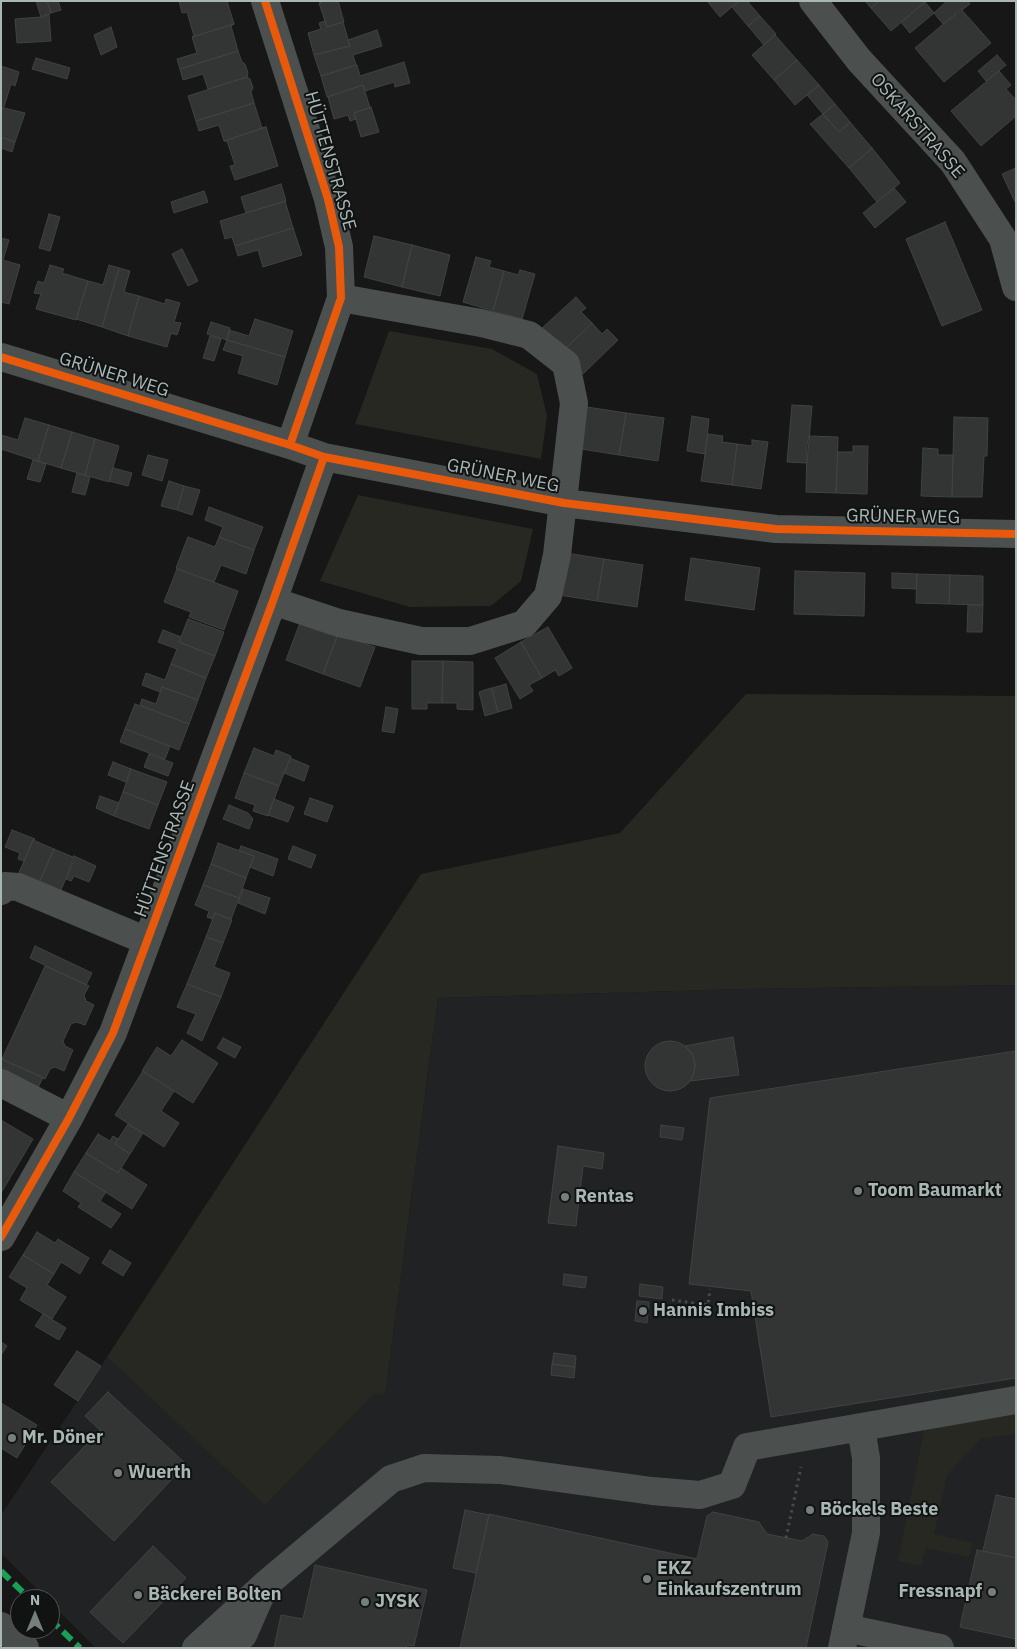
<!DOCTYPE html>
<meta charset="utf-8">
<style>
body{margin:0}
#map{position:relative;width:1017px;height:1649px;overflow:hidden;background:#171717;font-family:"IBM Plex Sans",sans-serif}
canvas{display:block}
.frame{position:absolute;inset:0;border:2px solid #a8b7b4;pointer-events:none}
.north{position:absolute;left:10px;top:1589px;width:50px;height:50px;box-sizing:border-box;background:#111313;border:1px solid #4d5553;border-radius:50%;rotate:0deg;font-size:14px;font-weight:700;line-height:20px;text-align:center;color:#a8b7b4}
.north::after{content:'';display:block;margin:auto;width:18px;height:22px;background:#757f7d;clip-path:polygon(50% 0,100% 100%,50% 72%,0 100%)}
</style>
<div id="map">
<canvas width="1017" height="1649"></canvas>
<div class="frame"></div>
<div class="north">N</div>
</div>
<script>
const ctx = document.querySelector('canvas').getContext('2d');
ctx.lineJoin = 'round';
function paint(path, color) { ctx.fillStyle = color; ctx.fill(path, 'evenodd'); }
const toPath = rows => new Path2D(rows.map(r => 'M' + r).join(''));
function trace(path, color, width, dash) { ctx.strokeStyle = color; ctx.lineWidth = width; ctx.lineCap = dash ? 'butt' : 'round'; ctx.setLineDash(dash || []); ctx.stroke(path); }
function drawText(font, color, halo, rows, align = 'center') {
  ctx.font = font + ' "IBM Plex Sans",sans-serif'; ctx.lineWidth = 4; ctx.setLineDash([]); ctx.textBaseline = 'middle'; ctx.strokeStyle = halo; ctx.fillStyle = color; for (const [text, x, y, turn = 0] of rows) {
    ctx.save(); ctx.translate(x, y); ctx.rotate((+turn || 0) * Math.PI / 180); ctx.textAlign = isNaN(turn) ? turn : align; if (halo) ctx.strokeText(text, 0, 0); ctx.fillText(text, 0, 0); ctx.restore();
  }
}
const built = toPath([
 [1016,985,1016,1648,96,1648,50,1602,50,1599,47,1599,1,1553,1,1515,107,1357,265,1504,374,1394,385,1394,438,998,743,989]
]);
const green = toPath([
 [389,331,492,349,537,374,547,416,541,459,355,424],
 [358,495,533,529,521,581,491,606,410,607,320,581],
 [746,694,1016,696,1016,985,743,989,438,998,385,1395,374,1394,265,1505,107,1357,421,874,620,833],
 [1016,1411,1016,1434,980,1439,947,1475,934,1534,973,1543,969,1557,926,1548,921,1566,898,1561,925,1425]
]);
const building = toPath([
 [36,1,47,1,51,13,41,17,36,1],
 [47,1,58,1,61,10,51,13,47,1],
 [179,1,227,1,234,24,192,37,194,36,187,12,182,13,179,1],
 [325,1,338,1,344,22,327,27,319,3,325,1],
 [707,1,739,1,720,17,707,1],
 [739,1,747,1,760,16,748,26,732,7,739,1],
 [865,1,879,1,871,8,865,1],
 [879,1,924,1,925,2,891,31,871,8,879,1],
 [947,1,968,1,970,4,943,24,934,13,947,1],
 [925,2,934,13,910,33,901,22,925,2],
 [961,9,991,43,944,82,915,48,961,9],
 [49,14,51,41,17,43,15,19,41,17,49,14],
 [760,16,776,34,764,45,748,26,760,16],
 [325,21,327,27,343,22,350,46,314,55,308,33,321,29,319,23,325,21],
 [234,24,231,26,238,51,180,69,177,59,197,53,192,37,234,24],
 [111,27,117,47,101,55,94,35,111,27],
 [377,30,382,46,353,55,356,65,321,76,314,55,350,46,348,40,377,30],
 [775,35,797,60,774,80,752,55,775,35],
 [238,51,242,62,245,64,248,73,247,77,208,89,203,74,183,80,180,69,238,51],
 [997,55,1006,65,986,81,978,71,997,55],
 [36,58,70,68,67,79,32,69,36,58],
 [797,60,819,85,795,105,774,80,797,60],
 [404,62,410,83,395,87,394,82,365,91,363,85,327,97,321,76,357,65,360,76,404,62],
 [1,66,19,72,15,86,11,84,3,110,1,109,1,66],
 [999,71,1011,85,1006,89,1016,100,1016,116,981,146,951,111,999,71],
 [247,77,250,79,253,88,251,92,254,103,196,121,188,96,247,77],
 [363,85,370,108,354,113,356,119,350,121,348,115,334,119,328,97,363,85],
 [819,85,835,104,823,114,807,95,819,85],
 [254,103,262,128,266,127,224,141,219,125,199,131,196,121,254,103],
 [835,104,850,122,839,132,823,114,835,104],
 [371,107,379,132,361,137,354,113,371,107],
 [4,108,25,113,15,142,1,137,1,109,4,108],
 [823,114,839,132,850,122,872,148,849,168,810,124,823,114],
 [266,127,278,166,235,180,230,166,235,165,227,141,224,141,266,127],
 [1,137,15,142,12,152,1,148,1,137],
 [872,148,900,183,877,202,849,168,872,148],
 [1016,168,1016,204,1002,174,1016,168],
 [281,184,286,201,246,213,241,197,281,184],
 [894,188,906,202,875,228,863,213,894,188],
 [204,191,208,202,174,213,171,202,204,191],
 [285,201,293,228,235,246,232,237,225,239,220,221,285,201],
 [49,214,60,217,50,251,39,248,49,214],
 [945,222,982,310,942,326,906,239,945,222],
 [293,228,302,255,263,267,258,250,238,256,235,246,293,228],
 [374,236,412,245,402,287,364,277,374,236],
 [1,238,9,240,3,260,20,265,9,304,1,302,1,238],
 [412,245,450,255,440,296,402,287,412,245],
 [182,249,198,281,188,286,172,254,182,249],
 [476,257,491,261,489,267,504,271,493,311,463,302,476,257],
 [50,265,64,269,62,273,88,281,76,320,36,309,41,294,34,293,38,281,44,283,50,265],
 [109,265,119,268,102,327,76,319,88,281,103,285,109,265],
 [119,268,130,271,124,292,139,296,128,336,102,327,119,268],
 [520,270,535,274,522,319,493,311,504,271,518,275,520,270],
 [139,296,165,304,166,299,180,303,174,322,181,323,177,335,171,333,167,347,128,336,139,296],
 [576,297,586,308,581,312,592,323,562,352,541,329,576,297],
 [255,319,293,331,285,357,227,340,229,330,249,336,255,319],
 [211,322,230,328,227,340,207,334,211,322],
 [592,323,602,334,607,329,618,340,583,374,562,352,592,323],
 [210,336,221,339,214,361,203,358,210,336],
 [227,340,285,357,277,385,238,373,243,356,223,350,227,340],
 [792,405,812,406,807,463,787,462,792,405],
 [587,407,626,413,619,455,581,449,587,407],
 [626,413,664,418,658,461,619,455,626,413],
 [692,416,709,419,705,454,687,451,692,416],
 [954,417,988,418,987,456,984,456,982,497,952,497,954,417],
 [25,418,49,425,38,461,1,449,1,435,18,440,25,418],
 [49,425,72,432,61,468,38,461,49,425],
 [72,432,95,439,85,475,61,468,72,432],
 [708,434,723,436,722,442,737,444,732,485,701,481,708,434],
 [809,436,838,437,836,493,806,492,807,445,809,436],
 [95,439,119,446,109,482,85,475,95,439],
 [752,440,768,442,761,489,732,485,737,444,752,446,752,440],
 [853,446,868,446,867,494,836,493,838,452,853,452,853,446],
 [923,448,938,449,938,455,953,455,952,497,921,496,923,448],
 [148,455,168,460,162,481,142,475,148,455],
 [33,460,46,464,40,482,27,479,33,460],
 [113,468,132,473,128,486,109,481,113,468],
 [77,473,90,477,85,495,72,492,77,473],
 [169,481,184,486,177,510,161,506,169,481],
 [184,486,200,490,192,515,177,510,184,486],
 [209,507,263,527,254,550,219,537,223,527,205,520,209,507],
 [188,537,215,547,219,537,254,550,246,574,221,565,214,582,176,568,188,537],
 [566,553,604,559,597,601,559,595,566,553],
 [691,558,760,568,754,610,685,600,691,558],
 [604,559,643,565,637,607,597,601,604,559],
 [177,569,238,591,224,630,189,617,191,612,164,602,177,569],
 [795,571,865,573,864,616,794,614,795,571],
 [892,573,917,574,916,589,892,588,892,573],
 [917,574,950,575,949,604,916,603,917,574],
 [950,575,983,576,983,605,949,604,950,575],
 [968,605,983,605,982,632,967,632,968,605],
 [188,619,224,632,215,656,179,642,188,619],
 [301,620,338,634,323,674,286,660,301,620],
 [548,627,572,668,559,676,555,670,542,678,521,642,548,627],
 [163,630,181,637,179,642,215,656,206,678,171,664,177,649,158,642,163,630],
 [338,634,375,647,360,687,323,674,338,634],
 [521,642,542,678,529,685,533,691,520,699,495,658,521,642],
 [412,661,443,661,442,703,427,703,427,709,412,709,412,661],
 [443,661,473,662,473,710,457,709,457,703,442,703,443,661],
 [171,664,206,678,198,700,162,687,160,692,142,685,146,673,165,680,171,664],
 [506,684,512,708,498,712,492,688,506,684],
 [162,687,198,700,189,724,140,705,142,699,156,704,162,687],
 [491,688,498,712,485,716,479,692,491,688],
 [135,704,189,724,179,750,125,729,135,704],
 [386,707,398,709,394,733,382,731,386,707],
 [125,729,170,746,165,759,120,742,125,729],
 [254,748,274,756,276,750,291,756,279,786,244,773,254,748],
 [149,754,173,763,168,776,144,767,149,754],
 [290,758,309,766,304,781,284,773,290,758],
 [113,762,131,769,126,782,108,775,113,762],
 [131,769,167,782,158,805,123,792,131,769],
 [244,773,279,786,268,816,253,811,255,805,235,798,244,773],
 [123,792,158,805,149,829,114,816,123,792],
 [100,796,119,803,114,816,96,808,100,796],
 [310,798,333,806,327,822,304,814,310,798],
 [274,799,294,807,288,822,268,815,274,799],
 [229,805,248,813,253,819,249,829,223,819,229,805],
 [12,830,35,839,33,840,24,861,18,859,20,853,5,847,12,830],
 [33,840,54,849,39,883,18,875,33,840],
 [218,843,254,856,246,878,211,864,218,843],
 [241,846,278,859,273,876,250,867,254,856,239,851,241,846],
 [293,846,316,855,311,868,288,859,293,846],
 [54,849,75,858,60,892,39,883,54,849],
 [74,856,96,866,89,882,74,876,71,881,66,879,74,856],
 [211,864,246,878,239,898,203,885,211,864],
 [203,885,239,898,231,919,215,913,212,919,207,917,209,911,195,905,203,885],
 [243,889,270,898,265,914,238,903,243,889],
 [215,913,232,920,223,943,206,937,215,913],
 [206,937,223,943,214,967,230,973,221,997,187,984,206,937],
 [35,946,92,973,86,985,30,958,35,946],
 [45,966,89,986,84,995,86,1001,94,1005,85,1025,76,1022,71,1024,63,1041,65,1046,73,1050,64,1071,55,1067,50,1069,45,1079,2,1059,45,966],
 [187,984,221,997,202,1041,187,1033,196,1014,177,1007,187,984],
 [733,1037,739,1075,690,1081,694,1073,695,1065,693,1056,685,1046,733,1037],
 [223,1038,241,1047,235,1058,217,1048,223,1038],
 [182,1040,218,1063,193,1103,142,1071,157,1047,171,1056,182,1040],
 '645 1066a25 25 0 1 1 50 0a25 25 0 1 1-50 0Z',
 [1016,1051,1016,1378,771,1417,751,1291,689,1284,710,1098,1016,1051],
 [1,1059,43,1077,37,1090,1,1073,1,1059],
 [143,1071,174,1091,161,1111,179,1123,164,1147,115,1115,143,1071],
 [1,1120,33,1139,1,1193,1,1120],
 [128,1124,143,1133,130,1154,115,1144,128,1124],
 [661,1125,684,1128,682,1140,660,1137,661,1125],
 [98,1134,110,1141,113,1136,118,1139,115,1144,130,1154,118,1173,86,1153,98,1134],
 [558,1146,604,1153,602,1169,583,1166,576,1226,548,1223,558,1146],
 [86,1153,118,1173,121,1168,147,1185,132,1209,74,1172,86,1153],
 [74,1172,106,1192,100,1201,121,1214,111,1228,78,1207,81,1203,63,1191,74,1172],
 [37,1232,55,1243,58,1239,89,1258,80,1274,61,1262,54,1274,23,1255,37,1232],
 [110,1250,131,1263,123,1276,102,1263,110,1250],
 [23,1255,54,1274,47,1285,66,1297,52,1319,20,1300,27,1288,9,1277,23,1255],
 [564,1274,587,1277,585,1288,563,1285,564,1274],
 [640,1284,663,1287,662,1299,639,1296,640,1284],
 [637,1301,649,1302,647,1323,635,1321,637,1301],
 [43,1314,66,1328,59,1340,35,1326,43,1314],
 [1,1342,7,1346,1,1355,1,1342],
 [77,1351,101,1366,78,1401,54,1385,77,1351],
 [554,1353,576,1356,575,1367,552,1364,554,1353],
 [552,1364,575,1367,574,1378,551,1375,552,1364],
 [108,1392,186,1464,114,1541,51,1482,100,1430,85,1416,108,1392],
 [1,1403,37,1425,17,1458,1,1448,1,1403],
 [996,1495,1016,1499,1016,1558,983,1551,996,1495],
 [465,1510,489,1515,476,1573,453,1568,465,1510],
 [713,1512,759,1522,767,1534,802,1541,813,1534,824,1536,828,1542,806,1648,460,1648,489,1514,697,1559,707,1516,713,1512],
 [153,1546,186,1578,123,1643,90,1612,153,1546],
 [977,1550,1016,1558,1016,1639,960,1627,977,1550],
 [315,1565,427,1590,414,1646,407,1645,406,1648,274,1648,281,1615,303,1619,315,1565]
]);
const path = toPath([
 [672,1300,708,1305,710,1289],
 [786,1538,801,1467]
]);
const minor = toPath([
 [265,1,328,199,339,247,341,298,290,445],
 [813,1,859,60,953,162,1003,239,1016,287],
 [1,357,290,445,324,457,564,503,776,529,1016,534],
 [273,601,339,623,421,641,470,641,524,624,548,596,557,555,574,403,566,364,529,335,481,323,341,298],
 [1,891,5,886,18,887,147,941],
 [1,1083,69,1118],
 [1,1237,69,1118,113,1033,273,601,324,457],
 [846,1628,940,1648],
 [196,1648,266,1584,391,1479,424,1468,500,1470,652,1491,700,1495,732,1485,747,1447,1016,1400],
 [229,1648,243,1635,261,1594],
 [842,1648,866,1533,866,1458,861,1428]
]);
const major = toPath([
 [1,1626,25,1648]
]);
const quiet = toPath([
 [1,1571,30,1599],
 [50,1619,80,1648]
]);
const cycleway = toPath([
 [265,1,328,199,339,247,341,298,290,445],
 [1,357,290,445,324,457,564,503,776,529,1016,534],
 [1,1237,69,1118,113,1033,273,601,324,457]
]);
const markers = [
 [858,1191,5,"#757f7d"],
 [565,1197,5,"#757f7d"],
 [643,1311,5,"#757f7d"],
 [12,1438,5,"#757f7d"],
 [118,1473,5,"#757f7d"],
 [810,1510,5,"#757f7d"],
 [647,1579,5,"#757f7d"],
 [992,1592,5,"#757f7d"],
 [138,1595,5,"#757f7d"],
 [365,1602,5,"#757f7d"]
];
const streetNames = [
 ["OSKARSTRASSE",917,126,49],
 ["HÜTTENSTRASSE",330,161,74],
 ["GRÜNER WEG",114,375,17],
 ["GRÜNER WEG",503,476,11],
 ["GRÜNER WEG",903,517,1],
 ["HÜTTENSTRASSE",165,849,-70]
];
const poiNames = [
 ["Toom Baumarkt",868,1191],
 ["Rentas",575,1197],
 ["Hannis Imbiss",653,1311],
 ["Mr. Döner",22,1438],
 ["Wuerth",128,1473],
 ["Böckels Beste",820,1510],
 ["EKZ",657,1569],
 ["Einkaufszentrum",657,1590],
 ["Fressnapf",982,1592,"right"],
 ["Bäckerei Bolten",148,1595],
 ["JYSK",375,1602]
];
paint(built, '#212223');
paint(green, '#262821');
paint(building, '#333434');
trace(building, '#3f4342', 1);
trace(path, '#474b4a', 3, [2.5, 4]);
trace(minor, '#4b504f', 28);
trace(major, '#484c4b', 28);
trace(quiet, '#1a9f57', 6, [12, 6]);
trace(cycleway, '#e8590c', 8);
for (const [x, y, r, color] of markers) { const dot = new Path2D(); dot.arc(x, y, r, 0, 2 * Math.PI); ctx.fillStyle = color; ctx.fill(dot); trace(dot, '#111313', 2); }
drawText('18px', '#a8b7b4', '#111313', streetNames);
drawText('bold 18px', '#a8b7b4', '#111313', poiNames, 'left');
</script>
